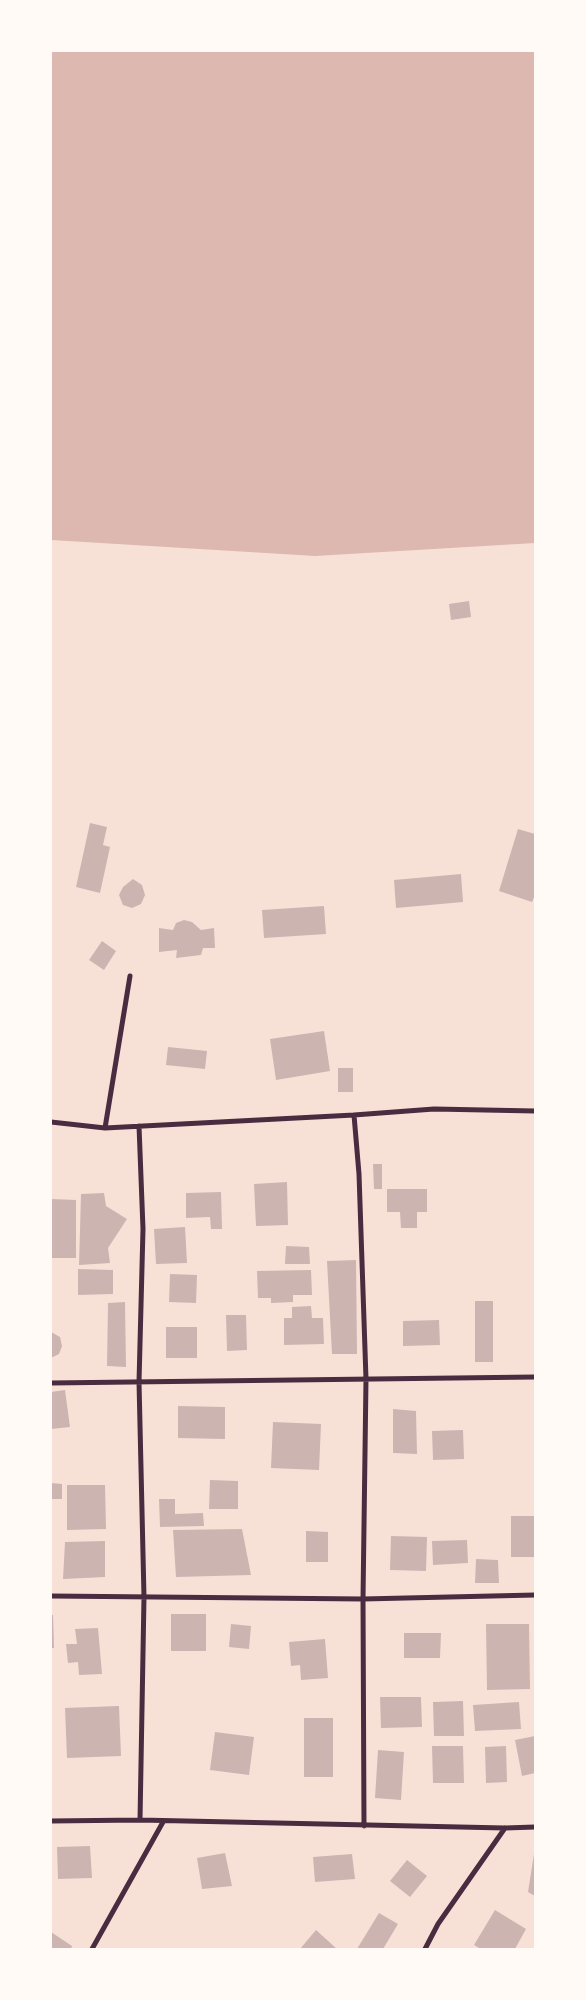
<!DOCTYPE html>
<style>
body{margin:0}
#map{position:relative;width:586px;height:2000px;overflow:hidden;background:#f7e1d7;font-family:"Fira Sans Condensed",sans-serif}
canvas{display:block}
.frame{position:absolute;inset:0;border:52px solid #fffaf5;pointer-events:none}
</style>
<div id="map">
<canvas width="586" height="2000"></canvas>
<div class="frame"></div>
</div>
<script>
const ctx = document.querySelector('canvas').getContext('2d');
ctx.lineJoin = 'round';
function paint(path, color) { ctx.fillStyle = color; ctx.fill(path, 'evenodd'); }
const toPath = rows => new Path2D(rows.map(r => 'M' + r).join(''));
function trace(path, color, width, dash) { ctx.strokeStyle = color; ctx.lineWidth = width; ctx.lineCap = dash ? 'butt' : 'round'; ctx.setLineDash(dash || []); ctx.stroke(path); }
const water = toPath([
 [51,51,535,51,535,543,315,556,51,540]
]);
const building = toPath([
 [469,601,471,617,451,620,449,604],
 [90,823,107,827,103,845,110,847,100,893,76,887],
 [518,829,535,834,535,895,532,902,499,891],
 [461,874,463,902,396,908,394,880],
 [133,879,142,885,145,895,141,904,132,908,123,905,119,895,123,887],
 [324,906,326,934,264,938,262,910],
 [184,920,192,922,201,930,214,928,215,948,203,948,201,955,176,958,177,950,159,952,159,928,173,930,176,923],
 [102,941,116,951,104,970,89,960],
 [324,1031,330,1071,276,1080,270,1039],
 [168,1047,207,1051,205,1069,166,1065],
 [338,1068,353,1068,353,1092,338,1092],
 [373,1164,382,1164,382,1189,374,1189],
 [287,1182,288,1225,256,1226,254,1184],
 [387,1189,427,1189,427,1212,417,1212,417,1228,401,1228,400,1212,387,1212],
 [221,1192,222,1229,211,1229,210,1217,186,1218,186,1193],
 [104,1193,106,1206,127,1219,108,1248,110,1263,79,1265,81,1194],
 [51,1199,76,1200,76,1258,51,1258],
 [185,1227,187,1263,156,1264,154,1229],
 [286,1246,309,1247,310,1264,285,1264],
 [356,1260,357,1354,332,1354,327,1261],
 [78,1269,113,1270,113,1294,78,1295],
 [311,1270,312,1295,293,1295,293,1302,271,1303,271,1298,258,1298,257,1271],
 [170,1274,197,1275,196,1303,169,1302],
 [475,1301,493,1301,493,1362,475,1362],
 [125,1302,126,1367,107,1366,108,1303],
 [311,1306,312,1318,323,1318,324,1344,284,1345,284,1318,292,1318,292,1307],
 [226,1315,246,1315,247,1350,227,1351],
 [439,1320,440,1345,403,1346,403,1321],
 [166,1327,197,1327,197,1358,166,1358],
 [51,1332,60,1337,62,1346,59,1354,51,1358],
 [65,1390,70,1427,51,1429,51,1392],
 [178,1406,225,1407,225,1439,178,1438],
 [393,1409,416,1411,417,1454,393,1453],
 [273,1422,321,1424,319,1470,271,1468],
 [463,1430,464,1459,433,1460,432,1431],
 [210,1480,238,1481,238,1509,209,1509],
 [51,1483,62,1484,62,1499,51,1499],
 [67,1485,105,1485,106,1529,67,1530],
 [159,1499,175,1499,175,1514,203,1513,204,1526,160,1527],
 [511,1516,535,1516,535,1557,511,1557],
 [242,1529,251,1575,176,1577,173,1530],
 [306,1531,328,1532,328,1562,306,1562],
 [391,1536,427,1537,426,1571,390,1570],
 [467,1540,468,1563,433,1565,432,1541],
 [105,1541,105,1577,63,1579,65,1542],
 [476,1559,498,1560,499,1583,475,1583],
 [171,1614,206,1614,206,1651,171,1651],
 [51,1615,53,1615,54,1648,51,1648],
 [231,1624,251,1626,249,1649,229,1647],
 [486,1624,529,1624,530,1689,487,1690],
 [98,1628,102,1674,79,1675,78,1662,68,1663,66,1644,77,1644,75,1629],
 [404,1633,441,1633,440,1658,404,1658],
 [325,1639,328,1678,301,1680,300,1665,291,1666,289,1642],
 [380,1697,421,1697,422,1727,381,1728],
 [463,1701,464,1736,434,1736,433,1702],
 [519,1702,521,1729,475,1731,473,1705],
 [119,1706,121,1756,67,1758,65,1708],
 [304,1718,333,1718,333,1777,304,1777],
 [215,1732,254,1737,249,1775,210,1770],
 [535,1736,535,1773,522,1776,515,1740],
 [432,1746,463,1746,464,1783,433,1783],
 [506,1746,507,1782,486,1783,485,1747],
 [378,1750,404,1752,401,1800,375,1798],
 [90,1846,92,1878,58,1879,57,1847],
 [225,1853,232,1886,202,1889,197,1858],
 [352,1854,355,1879,315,1882,313,1857],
 [534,1854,535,1854,535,1896,528,1892],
 [407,1860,427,1876,410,1897,390,1881],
 [495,1910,526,1929,515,1949,481,1949,474,1945],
 [379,1913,398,1924,383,1949,357,1949],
 [316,1930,337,1949,300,1949],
 [51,1932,72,1946,71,1949,51,1949]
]);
const minor = toPath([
 [354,1115,359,1174,366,1379,363,1599,364,1826],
 [51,1122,105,1128,354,1115,434,1109,535,1111],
 [139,1126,143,1229,139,1382,144,1597,140,1820],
 [105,1128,130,976],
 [51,1383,535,1377],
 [51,1596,363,1599,535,1595],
 [51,1821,140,1820,505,1828,535,1827],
 [92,1949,163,1822],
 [425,1949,438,1924,505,1828]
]);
paint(water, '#dcb8b0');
paint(building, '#ccb4b1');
trace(minor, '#4a2c40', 5);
</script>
